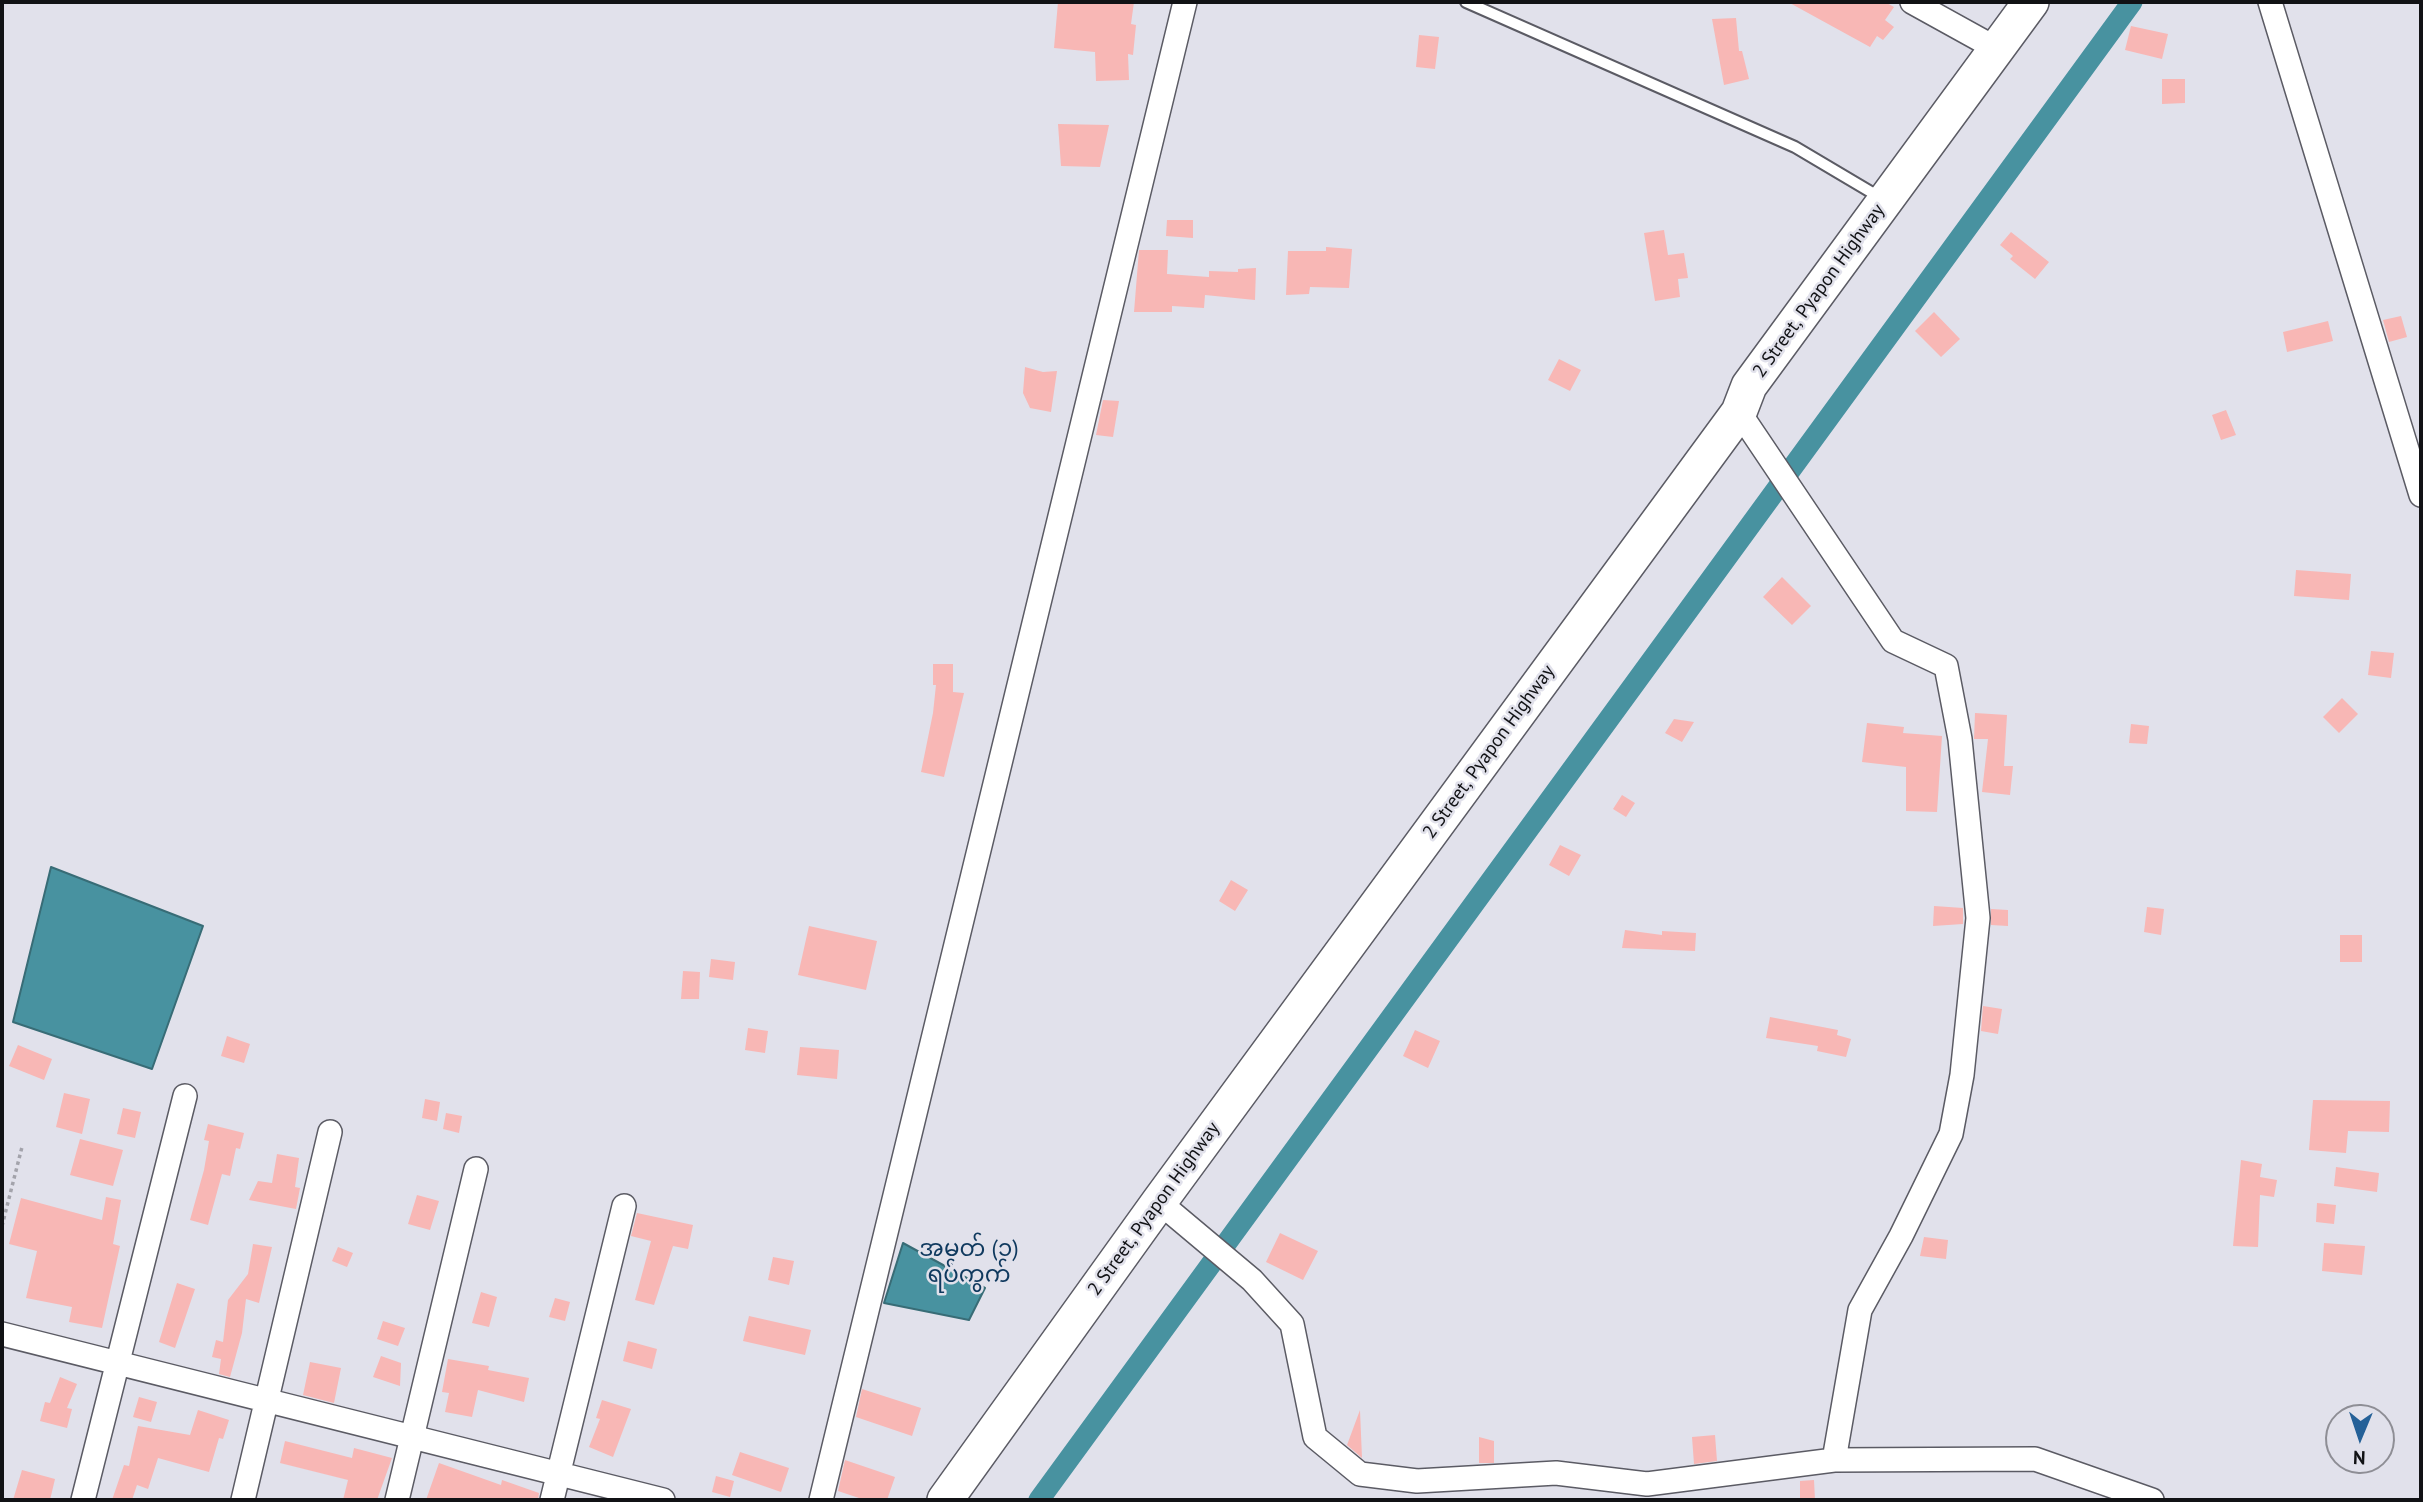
<!DOCTYPE html>
<meta charset="utf-8">
<style>
body{margin:0}
#map{position:relative;width:2423px;height:1502px;overflow:hidden;background:#e1e1eb;font-family:"PT Sans",sans-serif}
canvas{display:block}
.frame{position:absolute;inset:0;border:4px solid #111215;pointer-events:none}
.north{position:absolute;left:2325px;top:1404px;width:70px;height:70px;box-sizing:border-box;background:#e1e1eb;border:2px solid #8e8e95;border-radius:50%;rotate:182deg;font-size:19px;font-weight:700;line-height:28px;text-align:center;color:#111215}
.north::after{content:'';display:block;margin:auto;width:24px;height:32px;background:#256198;clip-path:polygon(50% 0,100% 100%,50% 72%,0 100%)}
</style>
<div id="map">
<canvas width="2423" height="1502"></canvas>
<div class="frame"></div>
<div class="north">N</div>
</div>
<script>
const ctx = document.querySelector('canvas').getContext('2d');
ctx.lineJoin = 'round';
function paint(path, color) { ctx.fillStyle = color; ctx.fill(path, 'evenodd'); }
const toPath = rows => new Path2D(rows.map(r => 'M' + r).join(''));
function trace(path, color, width, dash) { ctx.strokeStyle = color; ctx.lineWidth = width; ctx.lineCap = dash ? 'butt' : 'round'; ctx.setLineDash(dash || []); ctx.stroke(path); }
function drawText(font, color, halo, rows, align = 'center') {
  ctx.font = font + ' "PT Sans","Noto Sans Myanmar",sans-serif'; ctx.lineWidth = 5; ctx.setLineDash([]); ctx.textBaseline = 'middle'; ctx.strokeStyle = halo; ctx.fillStyle = color; for (const [text, x, y, turn = 0] of rows) {
    ctx.save(); ctx.translate(x, y); ctx.rotate((+turn || 0) * Math.PI / 180); ctx.textAlign = isNaN(turn) ? turn : align; if (halo) ctx.strokeText(text, 0, 0); ctx.fillText(text, 0, 0); ctx.restore();
  }
}
const water = toPath([
 [51,867,203,926,152,1069,13,1022,51,867],
 [903,1243,985,1288,969,1320,884,1303,903,1243]
]);
const canal = toPath([
 [1039,1500,2132,2]
]);
const building = toPath([
 [1058,2,1134,2,1131,24,1136,25,1133,55,1128,54,1129,80,1096,81,1095,52,1054,48],
 [1788,2,1885,2,1894,7,1885,20,1894,27,1883,40,1877,36,1870,47],
 [1736,18,1739,51,1742,51,1749,79,1724,85,1712,19],
 [2131,26,2168,34,2162,59,2125,50],
 [1419,35,1439,37,1435,69,1416,67],
 [2162,79,2185,79,2185,103,2162,104],
 [1058,124,1109,125,1100,167,1061,166],
 [1167,220,1193,220,1193,238,1166,236],
 [1664,230,1668,255,1684,253,1688,278,1678,279,1680,297,1655,301,1644,233],
 [2011,232,2049,262,2035,279,2010,259,2013,256,2000,245],
 [1326,247,1352,249,1349,288,1310,287,1309,294,1286,295,1288,251,1326,251],
 [1139,250,1168,250,1167,274,1209,277,1209,271,1238,272,1238,269,1256,268,1255,300,1205,295,1204,308,1172,306,1172,312,1134,312],
 [1934,312,1960,339,1941,357,1915,331],
 [2401,316,2407,337,2389,342,2383,320],
 [2328,321,2333,341,2287,352,2283,332],
 [1559,359,1581,370,1570,391,1548,380],
 [1025,367,1043,372,1057,371,1051,412,1030,408,1023,393],
 [1103,400,1119,401,1113,437,1096,435],
 [2226,410,2236,435,2221,440,2212,415],
 [2296,570,2351,574,2349,600,2294,596],
 [1782,577,1811,606,1792,625,1763,597],
 [2371,651,2394,653,2391,678,2368,675],
 [933,664,953,664,953,692,964,693,944,777,921,772,933,713,936,685,933,685],
 [2342,698,2358,714,2339,733,2323,717],
 [1975,713,2007,715,2004,766,2013,766,2010,795,1982,792,1988,739,1974,739],
 [1674,719,1694,722,1682,742,1665,733],
 [1867,723,1904,727,1903,733,1942,736,1937,812,1906,811,1906,767,1862,762],
 [2131,724,2149,726,2147,744,2129,743],
 [1622,795,1635,803,1626,817,1613,809],
 [1560,845,1581,855,1569,876,1549,865],
 [1231,880,1248,890,1235,911,1219,901],
 [1934,906,1963,908,1963,924,1933,926],
 [2147,907,2164,909,2161,935,2144,932],
 [1991,909,2008,910,2008,926,1991,925],
 [809,926,877,941,866,990,798,975],
 [1625,930,1662,935,1662,931,1696,933,1695,951,1622,948],
 [2340,935,2362,935,2362,962,2340,962],
 [711,959,735,962,733,980,709,977],
 [683,971,700,972,699,999,681,999],
 [1983,1006,2002,1009,1998,1034,1981,1031],
 [1770,1017,1838,1030,1837,1035,1851,1039,1846,1057,1817,1051,1818,1046,1766,1038],
 [748,1028,768,1031,765,1053,745,1050],
 [1415,1030,1440,1041,1428,1068,1403,1056],
 [227,1036,250,1044,244,1063,221,1056],
 [18,1045,52,1059,44,1080,9,1066],
 [800,1047,839,1050,837,1079,797,1075],
 [64,1093,90,1099,82,1134,56,1127],
 [425,1099,440,1102,437,1121,422,1118],
 [2313,1100,2390,1101,2389,1132,2348,1131,2346,1153,2309,1150],
 [123,1108,141,1112,135,1138,117,1134],
 [446,1113,462,1116,459,1133,443,1129],
 [208,1124,244,1133,240,1149,236,1148,230,1176,222,1174,208,1225,190,1220,204,1170,209,1141,204,1140],
 [80,1139,123,1150,113,1186,70,1175],
 [277,1154,299,1158,295,1187,300,1188,296,1209,249,1200,258,1181,272,1183],
 [2241,1160,2262,1164,2260,1177,2277,1180,2274,1197,2260,1195,2258,1247,2233,1246],
 [2336,1167,2379,1173,2377,1192,2334,1186],
 [417,1195,439,1201,430,1230,408,1224],
 [106,1197,121,1200,113,1244,120,1246,102,1328,69,1322,72,1307,26,1298,37,1251,9,1244,21,1198,102,1220],
 [2317,1203,2336,1205,2334,1224,2316,1222],
 [637,1213,693,1225,688,1249,673,1246,654,1305,635,1300,651,1241,631,1236],
 [1280,1233,1318,1251,1303,1280,1266,1262],
 [1924,1237,1948,1240,1946,1259,1920,1256],
 [2324,1243,2365,1246,2362,1275,2322,1271],
 [253,1244,272,1247,259,1303,246,1299,242,1333,230,1377,219,1374,221,1359,212,1357,216,1340,223,1342,228,1300,248,1274],
 [338,1247,353,1253,347,1267,332,1261],
 [773,1257,794,1261,789,1285,768,1280],
 [177,1283,195,1289,175,1348,159,1342],
 [481,1292,497,1297,489,1327,472,1323],
 [555,1298,570,1302,565,1321,549,1317],
 [749,1316,811,1330,805,1355,743,1341],
 [383,1321,405,1328,398,1346,377,1339],
 [628,1341,657,1349,652,1369,623,1361],
 [381,1356,401,1363,400,1386,373,1377],
 [448,1359,489,1366,488,1370,529,1378,524,1402,478,1390,472,1417,445,1412,449,1393,442,1392],
 [310,1362,341,1368,334,1403,303,1395],
 [60,1377,77,1384,67,1408,72,1409,67,1428,40,1421,45,1402,50,1403],
 [862,1389,921,1408,912,1436,856,1417],
 [139,1397,157,1402,151,1422,133,1417],
 [602,1400,631,1409,613,1457,589,1447,600,1419,596,1418],
 [198,1410,229,1420,223,1439,219,1438,209,1472,158,1458,148,1489,137,1485,132,1500,112,1500,124,1465,129,1466,138,1426,190,1435],
 [1360,1410,1362,1458,1347,1445],
 [1715,1435,1717,1461,1694,1464,1692,1437],
 [1479,1437,1494,1441,1494,1463,1479,1463],
 [285,1441,352,1458,354,1448,392,1458,377,1500,343,1500,348,1480,280,1463],
 [740,1452,789,1468,781,1492,732,1475],
 [845,1460,895,1477,887,1500,865,1500,838,1491],
 [439,1463,501,1485,502,1480,539,1493,538,1500,426,1500],
 [22,1470,55,1479,50,1500,13,1500],
 [716,1476,734,1481,730,1497,712,1492],
 [1814,1480,1815,1500,1800,1500,1800,1481]
]);
const path = toPath([
 [2,1226,22,1147]
]);
const lane = toPath([
 [1466,2,1795,147,1881,198]
]);
const street = toPath([
 [1912,2,1997,49],
 [2270,2,2421,495],
 [1739,412,1893,641,1946,666,1960,739,1978,918,1962,1075,1951,1134,1901,1236,1860,1310,1834,1460],
 [1159,1202,1252,1280,1292,1324,1315,1437,1360,1474,1417,1481,1556,1473,1647,1484,1834,1460,2035,1459,2152,1500],
 [2,1334,663,1500],
 [83,1500,185,1096],
 [243,1500,330,1132],
 [397,1500,476,1169],
 [552,1500,624,1206],
 [821,1500,1185,2]
]);
const primary = toPath([
 [945,1500,1159,1202,1739,412,1749,386,2031,2]
]);
const streetNames = [
 ["2 Street, Pyapon Highway",1819,291,-54],
 ["2 Street, Pyapon Highway",1489,752,-54],
 ["2 Street, Pyapon Highway",1154,1209,-54]
];
const quarterNames = [
 ["အမှတ် (၁)",969,1249],
 ["ရပ်ကွက်",969,1275]
];
paint(water, '#4892a0');
trace(water, '#386c76', 2);
trace(canal, '#4892a0', 21);
paint(building, '#f8b7b5');
trace(lane, '#5b5b64', 14);
trace(street, '#5b5b64', 26);
trace(primary, '#5b5b64', 38);
trace(path, '#a3a3ab', 3.5, [3.5, 3.5]);
trace(lane, '#fff', 10);
trace(street, '#fff', 23);
trace(primary, '#fff', 35);
drawText('19px', '#111215', '#e1e1eb', streetNames);
drawText('23px', '#0f395e', '#e1e1eb', quarterNames);
</script>
